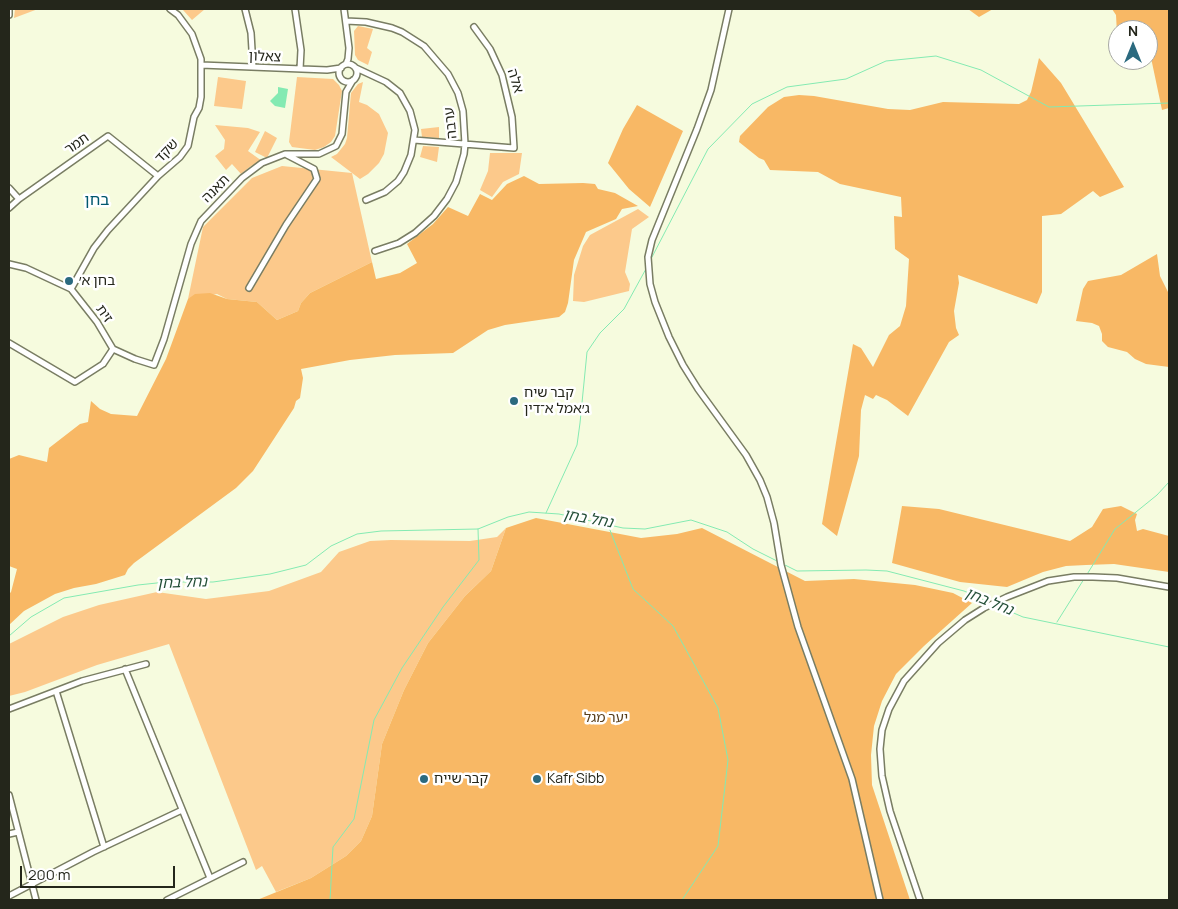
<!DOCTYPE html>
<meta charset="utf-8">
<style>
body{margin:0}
#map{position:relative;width:1178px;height:909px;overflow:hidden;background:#f6fbde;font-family:Manrope,sans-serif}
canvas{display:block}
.frame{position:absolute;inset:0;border:10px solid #24261b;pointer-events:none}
.north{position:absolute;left:1108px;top:20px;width:50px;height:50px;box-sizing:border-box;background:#fff;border:1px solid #a7a8a4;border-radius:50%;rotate:0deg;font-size:14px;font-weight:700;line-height:20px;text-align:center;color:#24261b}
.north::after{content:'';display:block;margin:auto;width:18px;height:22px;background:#2b6a7f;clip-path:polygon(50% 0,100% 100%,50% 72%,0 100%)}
.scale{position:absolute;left:20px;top:866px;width:155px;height:22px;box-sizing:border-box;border:2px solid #24261b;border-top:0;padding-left:6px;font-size:15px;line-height:18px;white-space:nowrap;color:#24261b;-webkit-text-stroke:4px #fff;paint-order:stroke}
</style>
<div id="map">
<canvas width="1178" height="909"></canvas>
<div class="frame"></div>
<div class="north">N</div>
<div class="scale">200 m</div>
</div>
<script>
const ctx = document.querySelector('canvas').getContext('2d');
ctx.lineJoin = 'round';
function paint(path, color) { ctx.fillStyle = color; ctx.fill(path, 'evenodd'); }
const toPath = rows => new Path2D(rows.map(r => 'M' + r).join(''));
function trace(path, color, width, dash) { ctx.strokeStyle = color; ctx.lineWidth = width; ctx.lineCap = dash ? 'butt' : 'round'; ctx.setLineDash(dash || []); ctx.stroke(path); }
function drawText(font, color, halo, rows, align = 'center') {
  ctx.font = font + ' Manrope,"Noto Sans Hebrew",sans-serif'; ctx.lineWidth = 5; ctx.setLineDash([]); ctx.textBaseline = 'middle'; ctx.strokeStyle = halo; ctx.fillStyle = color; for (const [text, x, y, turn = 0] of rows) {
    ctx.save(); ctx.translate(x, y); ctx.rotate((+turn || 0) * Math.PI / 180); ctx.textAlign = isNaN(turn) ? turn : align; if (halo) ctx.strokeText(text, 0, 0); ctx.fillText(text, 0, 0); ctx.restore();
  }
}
const green = toPath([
 [15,9,38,9,14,18],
 [184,9,205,9,192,20,183,10],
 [358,26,373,29,367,48,372,52,368,65,358,60,355,55,354,31],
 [218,77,246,81,242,109,214,106],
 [297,77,333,79,339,85,342,91,335,136,331,142,324,147,315,150,292,147,289,142],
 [363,82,359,102,367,105,379,114,388,133,384,154,379,163,368,174,360,179,331,157,337,154,345,144,347,138,351,93,358,84],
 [215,125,248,128,260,132,248,151,262,161,251,166,241,174,232,164,226,170,215,156,224,149,225,140],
 [439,127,439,138,422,137,421,129],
 [265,131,277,138,267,158,255,152],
 [423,146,439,147,437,162,420,157],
 [490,153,522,153,519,174,503,182,492,197,480,190,488,171],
 [282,166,352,173,372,262,310,293,301,303,298,311,277,320,257,302,227,299,217,294,188,299,203,227,252,178],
 [638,209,649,217,632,229,625,272,630,284,629,291,584,302,573,301,574,275,583,246,590,235],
 [506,528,491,571,465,596,428,643,404,690,382,744,372,816,361,841,346,856,311,878,276,892,262,866,256,870,169,644,97,665,25,692,9,696,9,644,63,617,99,605,157,592,206,599,269,591,321,572,339,552,370,541,391,540,470,541,497,537]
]);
const forest = toPath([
 [968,9,993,9,979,17],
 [1112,9,1169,9,1169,108,1162,110,1150,53,1148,52,1148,30,1118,30,1118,51,1116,15],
 [1039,58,1061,83,1124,187,1100,197,1093,191,1061,214,1042,216,1042,292,1037,304,958,275,959,283,954,311,956,328,959,335,949,342,908,416,887,400,876,395,873,399,865,395,861,410,859,456,837,536,822,524,853,344,861,348,873,367,889,335,900,326,906,306,909,259,895,249,894,216,902,217,901,197,840,184,818,172,770,170,764,160,759,158,739,142,740,136,768,107,784,97,799,95,814,96,888,109,910,110,943,102,1019,104,1027,100,1031,92],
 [637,105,683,131,650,207,629,189,608,163,623,129],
 [524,176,539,184,583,183,595,184,598,189,615,193,638,206,622,209,616,219,586,232,574,260,568,303,565,312,559,317,505,325,488,330,453,353,395,355,350,360,301,369,303,378,300,398,296,401,294,408,253,471,236,488,134,563,128,569,125,575,96,584,74,588,55,594,24,611,9,625,9,594,11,592,17,569,9,566,9,459,19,455,47,462,49,448,80,424,88,422,91,401,100,409,111,414,137,416,166,359,188,299,195,294,210,293,227,299,257,302,277,320,298,311,301,303,310,293,372,262,376,279,400,273,417,263,407,244,433,224,448,207,468,216,480,194,492,200,507,184],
 [1157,254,1160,276,1169,294,1169,367,1146,364,1135,359,1127,352,1108,347,1102,341,1102,334,1099,326,1092,323,1076,321,1083,289,1088,281,1121,275],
 [902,506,939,509,1070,541,1092,527,1103,509,1121,506,1137,514,1135,520,1137,531,1143,529,1169,536,1169,572,1114,564,1086,565,1066,566,1043,572,1007,587,960,582,892,563],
 [536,518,641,538,677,534,702,528,805,581,854,579,915,585,953,593,972,603,924,646,896,674,882,701,874,726,871,755,872,785,910,900,257,900,311,878,346,856,361,841,372,816,382,744,404,690,428,643,465,596,491,571,506,528]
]);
const water = toPath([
 [278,87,288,89,285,108,275,106,270,101,278,93]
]);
const stream = toPath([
 [651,259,708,149,752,104,787,87,846,79,886,61,936,56,981,70,1049,107,1169,103],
 [546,513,577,445,580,423,587,352,600,333,624,309,647,267],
 [608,525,633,589,673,626,718,708,728,760,718,846,682,900],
 [783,564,797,571,866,570,887,571,964,591,989,602],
 [1086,576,1115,529,1157,495,1169,482],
 [995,605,1023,617,1169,647],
 [1057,622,1084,579],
 [9,636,31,617,64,598,138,585,166,582,213,582,270,574,306,565,331,546,357,534,381,531,478,529,508,517,529,512,559,514,623,528,645,529,691,520,727,532,753,549,779,562],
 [330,900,333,847,354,819,374,720,402,668,443,607,479,560,478,529]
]);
const minor = toPath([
 [245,9,251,33,253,67],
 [295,9,301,50,300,69],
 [344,9,349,48,348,59,346,64],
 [729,9,711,90,697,129,652,240,648,257,650,284,655,302,669,337,683,365,698,389,746,455,760,480,767,497,774,523,781,565,798,627,852,779,880,900],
 [9,15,9,9],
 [346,21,366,22,392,28,402,32,424,46,448,74,458,93,463,111,465,144,464,154,456,182,447,199,434,216,415,233,399,243,375,251],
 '339 73a9 9 0 1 1 18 0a9 9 0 1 1-18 0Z',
 [201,65,327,70,341,68],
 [356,68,386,82,400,93,410,111,415,130,411,155,404,172,398,181,385,192,366,200],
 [414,140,514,148,512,117,502,75,490,49,474,27],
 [9,188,19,199],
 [9,208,19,199,108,136,158,176],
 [9,264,26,268,71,289,97,322,113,349,135,359,154,365,164,339,191,244,201,221,242,178,262,163,285,154,319,154,336,146,342,134,346,92,353,80],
 [249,288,286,225,317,179,314,169,287,155],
 [71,289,94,248,108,230,158,176,180,157,188,146,194,117,199,108,201,97,201,59,192,34,178,15,170,9],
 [9,343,75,382,103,364,113,349],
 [125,669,210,878],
 [56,691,104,847],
 [9,709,82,681,146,664],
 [9,795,36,900],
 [9,834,18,832],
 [9,896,93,852,182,810],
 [167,900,243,862],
 [920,900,890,811,882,776,880,749,882,730,889,709,904,681,938,643,965,620,984,608,1007,597,1048,581,1074,577,1093,577,1117,578,1169,587]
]);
const markers = [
 [69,281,5,"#2b6a7f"],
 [514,401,5,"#2b6a7f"],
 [424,779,5,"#2b6a7f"],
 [537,779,5,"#2b6a7f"]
];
const streetNames = [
 ["צאלון",265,57,2],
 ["אלה",515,81,73],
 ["ערבה",451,123,-96],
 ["תמר",77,144,-35],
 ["שקד",167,151,-47],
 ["תאנה",216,189,-45],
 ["זית",104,314,55]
];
const poiNames = [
 ["בחן א׳",79,281],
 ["קבר שיח",524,393],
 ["ג׳אמל א־דין",524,409],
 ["קבר שייח",434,779],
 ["Kafr Sibb",547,779]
];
const parkNames = [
 ["יער מגל",606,718]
];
const waterNames = [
 ["נחל בחן",588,519,10],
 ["נחל בחן",182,583,-2],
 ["נחל בחן",989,602,22]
];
const quarterNames = [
 ["בחן",97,201]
];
paint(green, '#fcc98b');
paint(forest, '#f8b865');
paint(water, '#84eab2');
trace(stream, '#84eab2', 1);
trace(minor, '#797d63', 8);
trace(minor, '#fff', 5);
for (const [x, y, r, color] of markers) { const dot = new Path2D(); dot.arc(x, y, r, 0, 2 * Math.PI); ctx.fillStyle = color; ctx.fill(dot); trace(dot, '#fff', 2); }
drawText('14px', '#24261b', '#fff', streetNames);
drawText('14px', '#24261b', '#fff', poiNames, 'left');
drawText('14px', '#583e1b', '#fff', parkNames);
drawText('italic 15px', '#244f38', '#fff', waterNames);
drawText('16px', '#00576e', '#fff', quarterNames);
</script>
